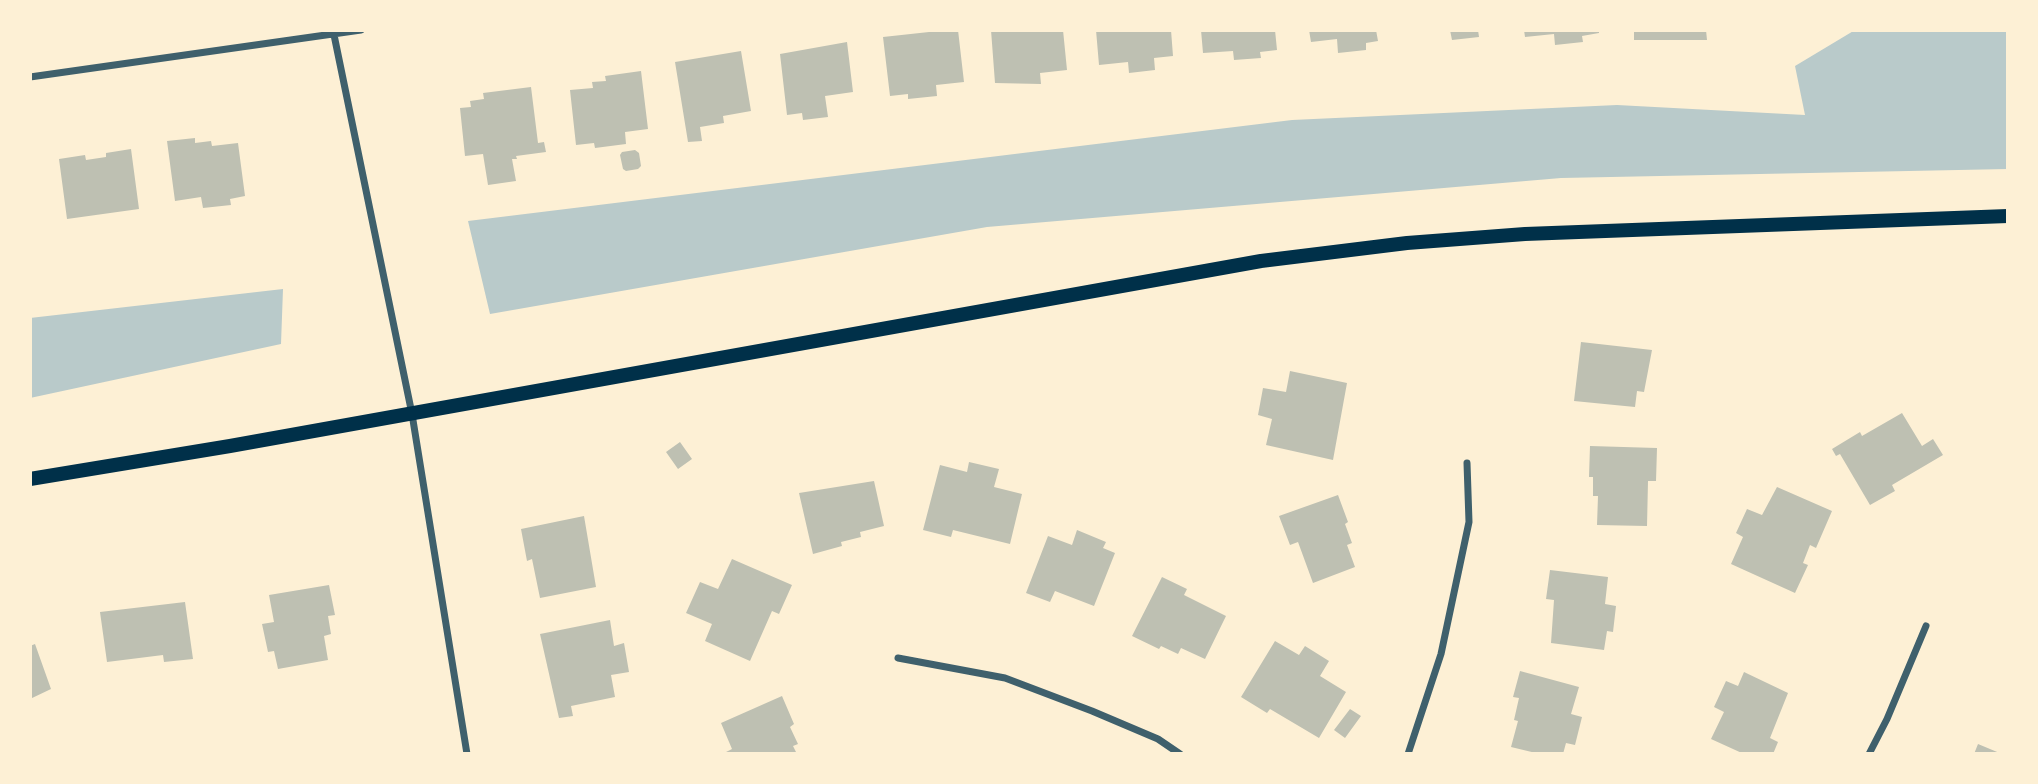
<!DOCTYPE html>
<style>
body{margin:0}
#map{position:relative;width:2038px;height:784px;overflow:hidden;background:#fdf0d5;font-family:"Playfair Display",serif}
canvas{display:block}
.frame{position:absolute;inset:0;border:32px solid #fdf0d5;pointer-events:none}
</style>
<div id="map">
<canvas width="2038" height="784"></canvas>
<div class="frame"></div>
</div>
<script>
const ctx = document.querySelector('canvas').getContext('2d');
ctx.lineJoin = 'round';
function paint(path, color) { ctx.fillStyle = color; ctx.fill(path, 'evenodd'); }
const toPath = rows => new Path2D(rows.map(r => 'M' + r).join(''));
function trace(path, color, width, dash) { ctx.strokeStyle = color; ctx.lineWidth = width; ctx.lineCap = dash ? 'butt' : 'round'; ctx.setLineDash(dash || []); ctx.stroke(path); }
const green = toPath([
 [1855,30,2008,30,2008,169,1561,178,987,227,490,314,468,221,1292,120,1617,105,1805,115,1795,66],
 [283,289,281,344,30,398,30,318]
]);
const building = toPath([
 [928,30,958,30,964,82,936,85,937,96,908,99,908,94,890,96,883,37,929,32],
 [991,30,1063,30,1067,70,1040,73,1041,84,995,83],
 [1096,30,1171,30,1173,56,1154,58,1155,70,1129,73,1128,62,1099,65],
 [1201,30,1275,30,1277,50,1260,52,1261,58,1234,60,1233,51,1203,53],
 [1309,30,1376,30,1378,41,1366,43,1366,50,1338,53,1337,39,1311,42],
 [1450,30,1478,30,1479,37,1452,40],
 [1524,30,1599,30,1599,33,1582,36,1583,42,1555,45,1554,34,1525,37],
 [1634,30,1706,30,1707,40,1634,40],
 [847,42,853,92,825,96,828,117,803,120,802,113,787,115,780,54],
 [741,51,751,111,723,116,724,123,700,127,702,141,688,142,675,62],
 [641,71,648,129,625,132,626,144,595,148,594,143,576,145,570,90,593,88,592,82,606,81,605,76],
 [531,87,538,143,544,142,546,152,516,156,517,159,512,159,516,181,488,185,483,154,465,156,460,108,471,107,470,101,484,99,483,93],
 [195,138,195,143,211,141,212,146,238,143,245,196,230,199,231,205,203,208,201,197,175,201,167,141],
 [131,149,139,209,67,219,59,159,85,155,86,160,106,157,106,153],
 [635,150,639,153,641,166,638,169,626,171,623,169,620,155,622,152],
 [1581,342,1652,350,1644,392,1637,391,1635,407,1574,401],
 [1290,371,1347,383,1333,460,1266,445,1272,419,1258,415,1263,388,1286,392],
 [1902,413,1922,446,1933,439,1943,455,1892,485,1895,491,1870,505,1840,454,1836,456,1832,449,1860,432,1862,436],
 [680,442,692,459,678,469,666,452],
 [1590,446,1657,448,1656,481,1648,481,1647,526,1597,525,1598,496,1593,496,1593,477,1589,477],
 [969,462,999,469,994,487,1022,494,1010,544,953,530,951,537,923,530,940,465,967,472],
 [874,481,884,526,860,532,861,537,841,542,842,546,813,554,799,493],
 [1777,487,1832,511,1816,548,1810,545,1803,563,1808,565,1795,593,1731,564,1743,537,1736,533,1747,509,1762,515],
 [1338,495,1348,522,1345,524,1352,543,1347,545,1355,567,1313,583,1298,542,1290,545,1279,516],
 [584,516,596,587,540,598,532,559,527,561,521,529],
 [1077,530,1106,542,1103,548,1115,553,1094,606,1055,591,1050,602,1026,593,1048,536,1072,545],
 [732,559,792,585,779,614,772,611,750,661,705,641,712,624,686,613,700,582,718,589],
 [1550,570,1608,577,1605,604,1616,606,1613,632,1607,631,1604,650,1551,643,1554,600,1546,599],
 [1162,577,1187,589,1184,595,1226,616,1205,659,1181,648,1178,654,1161,646,1159,649,1132,636],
 [329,585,335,615,328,616,331,634,324,636,328,660,278,669,274,651,268,652,262,624,274,622,269,595],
 [185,602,193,659,164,662,163,655,107,662,100,612],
 [610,620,614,646,624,643,629,672,611,675,615,697,571,706,573,716,559,718,540,634],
 [1275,641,1299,655,1305,646,1329,661,1320,676,1346,692,1319,738,1270,709,1267,713,1241,697],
 [35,644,51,689,30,699,30,646],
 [1520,671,1579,687,1571,714,1582,717,1575,745,1566,743,1563,754,1540,754,1511,747,1518,721,1514,720,1519,698,1513,697],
 [1744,672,1788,693,1770,738,1778,742,1773,754,1744,754,1711,739,1724,712,1714,707,1726,681,1738,686],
 [782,696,794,724,790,727,798,744,793,746,797,754,722,754,732,749,721,723],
 [1350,709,1361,716,1345,738,1334,730],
 [1978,744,2002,754,1974,754]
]);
const minor = toPath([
 [333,30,412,414,467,754],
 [30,77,361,30],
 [898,658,1005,678,1092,711,1158,739,1180,754],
 [1408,754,1441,654,1469,522,1467,463],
 [1869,754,1887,719,1926,626]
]);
const secondary = toPath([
 [30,479,230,446,1261,261,1407,243,1525,234,2008,216]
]);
paint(green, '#b9caca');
paint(building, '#bec0b2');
trace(minor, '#3f606c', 7);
trace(secondary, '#003049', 14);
</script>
